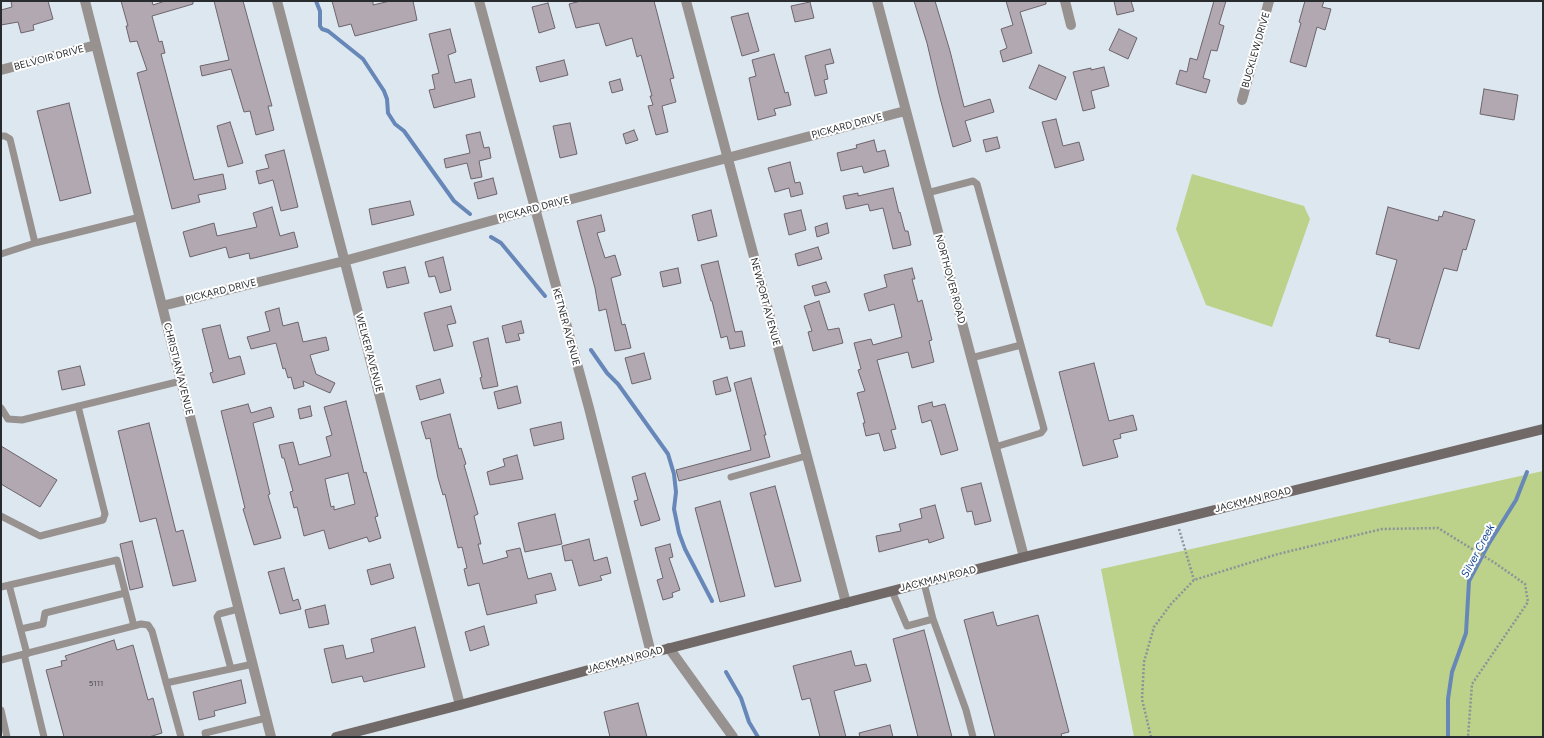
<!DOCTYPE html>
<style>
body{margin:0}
#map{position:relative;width:1544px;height:738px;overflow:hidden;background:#dde7ef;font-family:Figtree,sans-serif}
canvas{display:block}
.frame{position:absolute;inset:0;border:2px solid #282c2f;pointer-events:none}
</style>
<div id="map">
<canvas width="1544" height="738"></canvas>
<div class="frame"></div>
</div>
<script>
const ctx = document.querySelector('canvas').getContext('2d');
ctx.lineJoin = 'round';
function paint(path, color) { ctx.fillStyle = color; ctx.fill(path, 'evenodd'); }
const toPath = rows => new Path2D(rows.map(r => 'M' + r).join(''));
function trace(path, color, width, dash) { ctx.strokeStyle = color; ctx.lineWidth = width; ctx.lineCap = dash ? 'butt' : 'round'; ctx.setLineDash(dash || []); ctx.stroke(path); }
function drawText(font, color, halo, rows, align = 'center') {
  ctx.font = font + ' Figtree,sans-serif'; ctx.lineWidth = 4; ctx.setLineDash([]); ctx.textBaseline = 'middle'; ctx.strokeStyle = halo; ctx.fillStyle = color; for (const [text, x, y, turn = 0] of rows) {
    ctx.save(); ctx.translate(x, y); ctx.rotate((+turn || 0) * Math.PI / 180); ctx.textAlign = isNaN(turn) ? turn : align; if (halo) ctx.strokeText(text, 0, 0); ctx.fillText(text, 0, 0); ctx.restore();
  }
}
const green = toPath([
 [1192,174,1304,206,1310,219,1272,327,1206,305,1176,229],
 [1543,471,1543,737,1134,737,1101,569]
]);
const stream = toPath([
 [316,1,320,11,320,26,322,29,328,31,363,59,384,91,387,99,388,113,395,124,404,131,454,201,470,214],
 [491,237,501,243,545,296],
 [591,350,607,373,618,384,668,454,674,474,676,492,674,509,679,533,685,549,712,601],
 [726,672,741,698,749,722,758,737],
 [1448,737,1448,699,1452,672,1466,633,1469,581,1488,545,1516,500,1527,472]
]);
const building = toPath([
 [11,1,48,1,53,19,33,25,34,30,21,33,18,22,1,25,1,10,12,7,11,1],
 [121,1,152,1,153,5,165,1,193,1,193,4,152,16,159,42,162,41,165,53,161,54,194,180,223,174,226,189,198,195,200,202,172,209,137,73,147,70,137,41,130,42,126,26,128,26,121,1],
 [214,1,243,1,272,106,268,106,274,130,256,135,250,111,244,112,231,69,202,76,200,66,229,60,214,1],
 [332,1,373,1,373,5,390,1,413,1,417,20,355,36,351,24,339,27,332,1],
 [581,1,654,1,674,78,670,79,676,102,662,106,668,132,656,135,648,106,653,105,650,96,652,96,641,55,637,57,632,38,606,46,599,23,576,28,569,4,581,1],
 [914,1,935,1,950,51,964,107,990,99,994,112,965,121,971,141,953,147,939,94,927,43,914,1],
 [1006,1,1046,1,1046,4,1020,12,1032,53,1003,62,1000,51,1007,48,1001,29,1013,25,1006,1],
 [1114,1,1131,1,1134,11,1117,15,1114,1],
 [1214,1,1226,1,1219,24,1224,26,1217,51,1211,50,1203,78,1210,80,1206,93,1176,84,1180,70,1187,72,1190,58,1197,60,1214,1],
 [1305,1,1324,1,1322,7,1331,9,1325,30,1317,27,1306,67,1290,62,1301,23,1299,22,1305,1],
 [810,2,814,18,795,22,791,6,810,2],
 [548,3,555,28,539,33,532,7,548,3],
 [748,13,759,51,742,56,731,17,748,13],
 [450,29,456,52,448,55,455,83,471,79,475,97,434,108,429,90,435,89,432,75,439,73,429,34,450,29],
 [1119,29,1137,38,1128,59,1109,50,1119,29],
 [830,49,834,63,825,65,828,79,824,80,827,93,815,96,805,56,830,49],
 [774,54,785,93,788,92,791,105,774,109,776,115,758,120,749,78,756,76,752,60,774,54],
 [564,60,568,75,540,82,536,67,564,60],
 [1039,65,1066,77,1056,100,1029,88,1039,65],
 [1104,67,1109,86,1091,91,1095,108,1083,111,1073,72,1091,68,1091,70,1104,67],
 [620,79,623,90,612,93,609,82,620,79],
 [1484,89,1518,95,1514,120,1480,114,1484,89],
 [69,103,91,193,60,201,37,111,69,103],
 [1056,119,1063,146,1079,142,1084,160,1055,168,1042,122,1056,119],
 [230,122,243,163,228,167,217,126,230,122],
 [570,123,577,154,560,158,553,126,570,123],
 [634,130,638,140,626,144,623,134,634,130],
 [480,132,484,148,489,147,491,158,479,161,482,177,471,179,467,163,446,168,444,159,470,153,466,135,480,132],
 [997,137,1000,148,986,152,983,140,997,137],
 [874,140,877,152,885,150,889,166,864,173,862,166,841,171,837,153,857,148,856,145,874,140],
 [284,150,298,207,281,211,273,180,259,184,256,171,269,168,265,155,284,150],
 [790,162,795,183,800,182,803,194,791,197,789,188,775,192,768,168,790,162],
 [493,178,497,194,478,199,474,183,493,178],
 [893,188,899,213,900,212,905,231,908,231,911,245,893,249,883,208,870,211,868,204,846,209,843,196,858,193,858,196,893,188],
 [410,201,414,215,372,225,369,209,410,201],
 [272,207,280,236,294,232,298,247,250,259,249,253,229,258,226,247,190,257,183,232,214,223,217,236,257,227,253,213,272,207],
 [1388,207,1438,221,1439,216,1442,217,1444,211,1475,220,1466,250,1463,249,1457,271,1444,268,1419,349,1389,342,1390,339,1376,336,1397,260,1376,254,1388,207],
 [711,210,717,236,698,241,692,215,711,210],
 [801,210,806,230,789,235,784,214,801,210],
 [601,215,605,231,597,233,605,258,615,255,621,275,611,278,622,325,625,324,631,348,615,351,606,309,599,311,595,288,577,221,601,215],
 [827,223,829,233,817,237,815,227,827,223],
 [818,247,822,259,798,266,795,254,818,247],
 [443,257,451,290,440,293,435,276,429,277,425,262,443,257],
 [718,261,735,332,742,331,745,346,730,349,727,336,721,338,712,301,711,301,701,265,718,261],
 [405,267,409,283,387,288,383,272,405,267],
 [678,268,681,283,663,287,660,272,678,268],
 [912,268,915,279,912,279,918,302,922,300,932,340,929,341,934,362,912,368,908,352,877,360,896,429,891,430,896,448,884,451,879,433,866,436,863,423,865,423,857,393,865,391,858,370,861,369,854,343,871,339,873,345,902,337,894,304,869,311,864,294,887,287,884,275,912,268],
 [826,282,830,292,815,296,812,286,826,282],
 [819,301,828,330,839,328,843,343,813,351,808,332,812,331,804,306,819,301],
 [451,306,456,323,447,325,453,346,434,351,424,313,451,306],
 [279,308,283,326,298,322,303,342,326,337,329,350,310,355,316,374,335,383,330,393,303,381,304,386,294,389,291,377,288,378,285,368,283,369,276,343,251,349,247,337,270,331,265,312,279,308],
 [521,321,524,333,518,334,520,340,506,343,502,326,521,321],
 [220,325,229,359,240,356,245,374,213,383,210,373,213,372,202,329,220,325],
 [488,338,498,386,483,389,480,378,482,377,473,342,488,338],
 [644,353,651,379,632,384,625,358,644,353],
 [1094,363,1109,421,1133,415,1137,430,1120,434,1121,438,1113,440,1118,457,1083,466,1059,372,1094,363],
 [80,366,85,385,62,390,58,371,80,366],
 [727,377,731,391,716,395,713,381,727,377],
 [751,378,766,435,764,435,770,457,679,481,676,470,751,450,734,383,751,378],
 [440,379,444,393,420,400,416,386,440,379],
 [517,386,521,403,498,409,494,392,517,386],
 [346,401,364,473,366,472,378,516,375,517,381,538,369,542,367,537,329,549,324,530,304,536,297,507,294,508,290,492,293,491,284,458,282,458,279,445,293,442,299,465,331,456,326,437,332,435,324,407,346,401],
 [348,473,355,504,334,510,334,506,331,507,325,479,348,473],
 [932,402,933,407,945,404,958,450,941,455,931,420,922,423,918,406,932,402],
 [248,404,251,413,271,407,274,417,253,423,270,494,268,495,281,538,254,545,243,509,245,508,221,411,248,404],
 [310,406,312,416,300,419,298,409,310,406],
 [450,414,459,449,461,448,466,464,464,465,478,514,474,516,481,544,478,544,483,564,508,557,506,551,520,548,528,579,551,573,556,590,535,595,537,603,487,615,479,583,468,586,464,569,467,568,462,547,458,548,445,494,443,495,438,478,430,438,426,439,421,422,450,414],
 [561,422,564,439,534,446,530,429,561,422],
 [149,423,176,532,183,530,196,581,173,586,156,518,140,522,118,431,149,423],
 [1,446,57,480,40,507,1,484,1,446],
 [517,455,523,479,490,485,487,472,505,466,503,459,517,455],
 [645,473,660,520,641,526,634,501,638,500,632,477,645,473],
 [981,483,991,521,975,525,972,511,967,512,961,488,981,483],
 [775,486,801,581,775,587,750,493,775,486],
 [720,501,745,596,720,602,695,508,720,501],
 [935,505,944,538,929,543,928,539,879,552,876,536,901,531,899,524,922,518,920,509,935,505],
 [555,514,562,544,525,552,518,523,555,514],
 [589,539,594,561,607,557,611,573,600,576,602,580,579,586,572,560,565,561,562,546,589,539],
 [132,541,143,587,130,590,120,544,132,541],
 [670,544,673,557,669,558,680,590,672,593,673,597,663,600,657,580,663,578,655,548,670,544],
 [390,564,394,578,371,585,367,570,390,564],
 [284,568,293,601,298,599,301,609,280,614,268,572,284,568],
 [325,605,329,624,309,628,305,610,325,605],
 [993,612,997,626,1038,615,1069,732,1061,734,1062,737,995,737,964,620,993,612],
 [484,626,489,645,470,651,465,632,484,626],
 [415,627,425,667,364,682,362,676,332,683,324,649,343,645,346,659,374,652,371,639,415,627],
 [924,630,952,737,918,737,893,639,924,630],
 [114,640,117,650,133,645,148,700,153,698,162,733,149,737,64,737,46,670,62,666,61,661,67,660,65,656,114,640],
 [851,651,855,666,866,664,871,681,834,691,846,737,820,737,810,698,802,700,793,666,851,651],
 [241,680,246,703,214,711,215,716,199,720,193,692,241,680],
 [638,703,647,737,610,737,604,712,638,703],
 [890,725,893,737,860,737,859,733,890,725]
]);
const path = toPath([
 [1179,529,1194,580],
 [1151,737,1142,699,1144,662,1154,627,1171,604,1194,580,1278,554,1382,529,1438,528,1495,563,1525,584,1528,602,1472,684,1468,737]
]);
const lane = toPath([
 [1,136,5,136,10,139,35,243,140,217],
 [927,193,973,181,977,184,1044,429,1041,433,995,447],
 [1,254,35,243],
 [971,358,1021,345],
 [1,408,8,419,22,420,181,381],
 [731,477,806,456],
 [1,516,40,536,103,520,105,514,78,406],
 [9,585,27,654],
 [1,587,117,560,134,626],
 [892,591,907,626,933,619,924,583],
 [933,619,966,710,973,737],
 [21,629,43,624,45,613,125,593],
 [24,654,44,737],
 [1,660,141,624,148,625,152,631,181,737],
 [231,669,217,617,219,614,238,609],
 [166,683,253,664],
 [1,710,7,737],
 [206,737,205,733,266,718]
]);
const street = toPath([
 [85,1,271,737],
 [277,1,460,705],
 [479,1,589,408,651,653],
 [686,1,846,603],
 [877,1,1024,557],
 [1065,1,1071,25],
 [1,70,96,45],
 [1242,100,1269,1],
 [162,306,344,261,534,209,905,111],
 [669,648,733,737]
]);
const secondary = toPath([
 [336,737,460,705,651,653,1024,557,1543,429]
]);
const numberNames = [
 ["5111",96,684]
];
const streetNames = [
 ["BUCKLEW DRIVE",1256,50,-74],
 ["BELVOIR DRIVE",49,58,-15],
 ["PICKARD DRIVE",847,126,-15],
 ["PICKARD DRIVE",534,209,-15],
 ["NORTHOVER ROAD",950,279,75],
 ["PICKARD DRIVE",221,291,-14],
 ["NEWPORT AVENUE",765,302,75],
 ["KETNER AVENUE",566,327,75],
 ["WELKER AVENUE",369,353,75],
 ["CHRISTIAN AVENUE",178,369,76],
 ["JACKMAN ROAD",1253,500,-14],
 ["JACKMAN ROAD",938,579,-14],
 ["JACKMAN ROAD",625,660,-15]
];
const waterNames = [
 ["Silver Creek",1478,551,-62]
];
paint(green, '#bcd18a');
trace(stream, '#6787b8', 4);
paint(building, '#b2a8b1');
trace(building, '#6d646c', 1);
trace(path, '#8c9399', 2.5, [2, 2]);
trace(lane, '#97918f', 7);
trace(street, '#97918f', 10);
trace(secondary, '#716967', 10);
drawText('8px', '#4a4b50', null, numberNames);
drawText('10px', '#282c2f', '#fff', streetNames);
drawText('italic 11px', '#144896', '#fff', waterNames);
</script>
